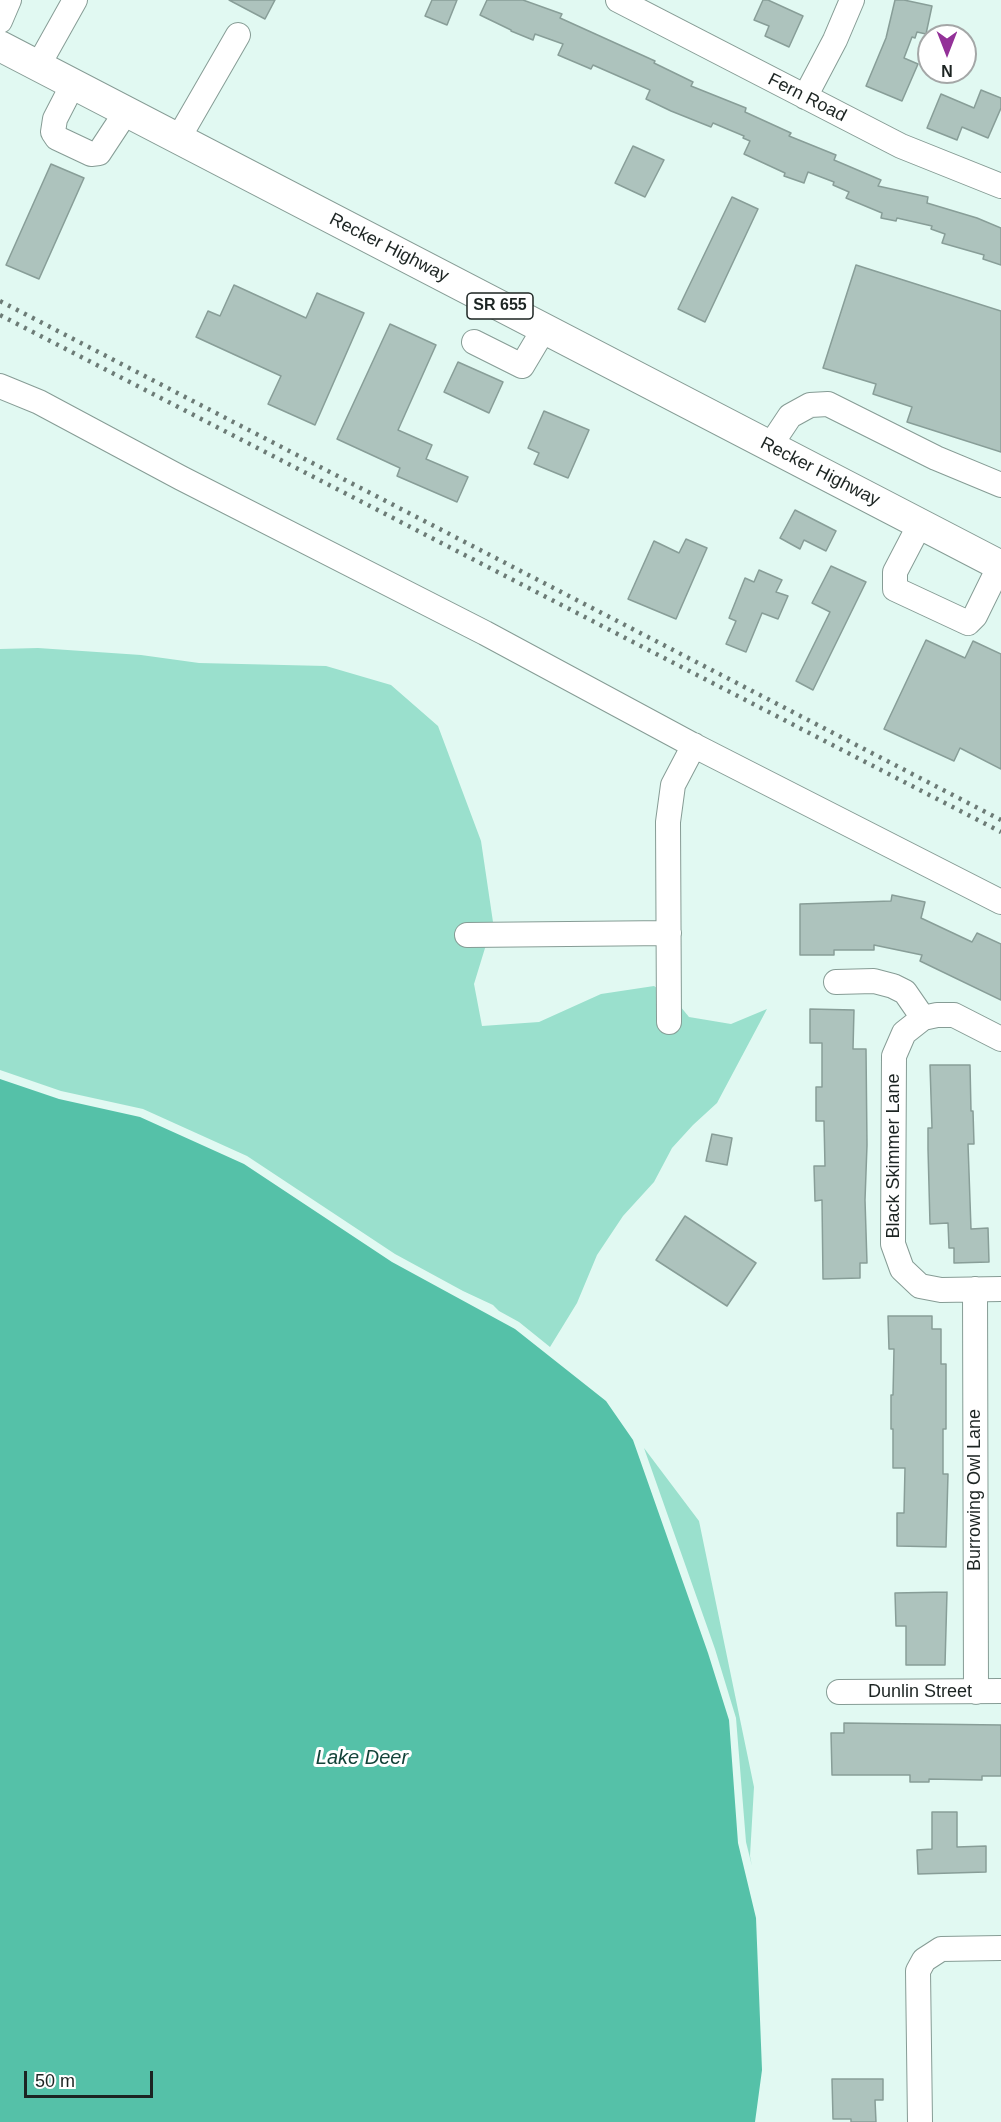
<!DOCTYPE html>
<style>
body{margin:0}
#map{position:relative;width:1001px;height:2122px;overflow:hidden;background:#e1f9f2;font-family:Helvetica,sans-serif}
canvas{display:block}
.north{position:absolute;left:917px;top:24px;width:60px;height:60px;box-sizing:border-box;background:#fff;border:2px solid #a4a7a7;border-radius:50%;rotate:180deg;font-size:16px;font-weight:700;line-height:24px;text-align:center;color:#1c2422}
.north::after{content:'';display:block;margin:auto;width:21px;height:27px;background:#933198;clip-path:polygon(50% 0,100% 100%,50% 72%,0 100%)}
.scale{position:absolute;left:24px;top:2071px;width:129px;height:27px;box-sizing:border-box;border:3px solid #1c2422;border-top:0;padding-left:8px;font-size:18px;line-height:21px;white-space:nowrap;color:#1c2422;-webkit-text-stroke:4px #fff;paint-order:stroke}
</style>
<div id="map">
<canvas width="1001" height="2122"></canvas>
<div class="north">N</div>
<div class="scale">50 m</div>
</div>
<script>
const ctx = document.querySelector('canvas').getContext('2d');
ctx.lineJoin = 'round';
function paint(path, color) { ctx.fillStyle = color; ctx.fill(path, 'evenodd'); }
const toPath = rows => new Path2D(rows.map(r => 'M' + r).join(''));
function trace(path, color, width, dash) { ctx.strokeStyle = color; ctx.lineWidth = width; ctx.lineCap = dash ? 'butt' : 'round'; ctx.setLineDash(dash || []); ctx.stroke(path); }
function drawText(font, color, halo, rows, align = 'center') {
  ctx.font = font + ' Helvetica,sans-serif'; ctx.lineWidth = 6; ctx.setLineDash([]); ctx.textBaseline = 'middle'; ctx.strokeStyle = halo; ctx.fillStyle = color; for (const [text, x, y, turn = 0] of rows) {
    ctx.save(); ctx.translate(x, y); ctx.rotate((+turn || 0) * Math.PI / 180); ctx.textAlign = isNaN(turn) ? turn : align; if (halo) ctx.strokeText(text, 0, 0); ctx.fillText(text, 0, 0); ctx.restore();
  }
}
const green = toPath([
 [38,648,141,655,199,663,326,666,391,685,438,726,481,841,493,922,474,984,482,1026,539,1022,601,994,654,986,675,1000,689,1017,731,1024,767,1009,717,1103,693,1125,672,1148,654,1182,623,1216,597,1255,577,1303,550,1347,519,1322,499,1311,493,1305,463,1291,395,1254,247,1156,143,1109,61,1091,0,1070,0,649],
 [644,1448,699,1521,754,1787,750,1856,752,1866,746,1842,736,1718,715,1649]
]);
const water = toPath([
 [0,1079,59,1099,140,1117,244,1164,392,1262,515,1329,606,1401,633,1440,708,1653,729,1720,738,1843,756,1918,762,2070,755,2122,0,2122]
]);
const building = toPath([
 [229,0,275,0,265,19,229,0],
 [432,0,457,0,447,25,425,16,432,0],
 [487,0,523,0,562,14,560,18,655,61,654,63,693,82,691,86,746,108,745,112,791,133,789,136,836,155,834,160,881,180,878,186,928,197,927,203,977,218,1001,228,1001,265,983,259,984,255,942,243,945,234,931,229,932,226,897,218,896,221,881,218,882,213,846,198,849,192,833,185,834,182,808,172,804,183,784,176,785,173,744,154,750,141,743,138,744,136,713,123,711,127,671,111,646,99,650,90,593,65,591,69,558,55,563,44,535,34,533,40,511,31,511,30,480,15,487,0],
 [763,0,768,0,803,16,789,47,765,36,769,26,754,20,763,0],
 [895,0,904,0,932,6,926,34,917,32,915,38,912,37,904,58,918,64,902,101,866,86,886,38,895,0],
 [981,90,1001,98,1001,108,988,138,962,127,957,140,927,128,941,94,974,108,981,90],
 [633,146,664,160,645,197,615,183,633,146],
 [51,164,84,178,39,279,6,265,51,164],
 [732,197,758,209,705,322,678,309,732,197],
 [856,265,1001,311,1001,452,907,422,912,407,873,394,876,384,823,368,856,265],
 [234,285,306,318,317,293,364,313,315,425,268,404,281,376,196,337,208,311,220,316,234,285],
 [390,324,436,345,398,430,432,445,426,459,468,477,457,502,397,476,400,468,337,439,390,324],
 [458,362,503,382,489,413,444,392,458,362],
 [544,411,589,430,568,478,534,464,539,453,528,448,544,411],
 [795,510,836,531,826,551,804,540,800,549,780,538,795,510],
 [686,539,707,548,676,619,628,599,654,541,679,553,686,539],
 [831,566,866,582,813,690,796,681,830,612,812,603,831,566],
 [759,570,782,580,776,592,788,596,778,619,762,613,746,652,726,644,736,621,729,618,745,578,754,582,759,570],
 [926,640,965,658,973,641,1001,654,1001,769,960,748,954,761,884,729,926,640],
 [892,895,925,902,921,918,972,942,977,933,1001,944,1001,1000,920,961,922,955,874,945,874,950,834,950,834,955,800,955,800,904,891,901,892,895],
 [810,1009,854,1010,853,1049,866,1049,867,1145,865,1200,867,1263,860,1263,860,1278,823,1279,822,1200,815,1201,814,1166,825,1166,824,1121,816,1121,816,1087,822,1087,822,1043,810,1043,810,1009],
 [930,1065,970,1065,971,1111,973,1111,974,1144,968,1144,971,1229,988,1228,989,1262,954,1263,954,1248,949,1248,948,1223,930,1224,928,1149,928,1128,932,1128,930,1065],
 [712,1134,732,1138,727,1165,706,1161,712,1134],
 [685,1216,756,1263,727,1306,656,1260,685,1216],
 [888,1316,932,1316,932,1329,941,1329,941,1364,946,1364,946,1429,943,1429,943,1474,948,1474,946,1547,897,1546,897,1513,904,1513,905,1468,893,1468,893,1429,891,1429,891,1395,893,1395,894,1349,889,1349,888,1316],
 [947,1592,945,1665,906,1665,906,1626,896,1626,895,1593,947,1592],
 [844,1723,1001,1725,1001,1776,982,1776,982,1780,929,1779,929,1782,910,1782,910,1775,832,1775,831,1733,844,1733,844,1723],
 [932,1812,957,1812,957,1847,986,1846,986,1872,918,1874,917,1850,932,1849,932,1812],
 [832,2079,883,2079,883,2100,875,2100,876,2122,851,2122,851,2119,833,2119,832,2079]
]);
const minor = toPath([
 [618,0,901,146,1001,186],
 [0,21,9,0],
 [38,66,75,0],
 [73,84,55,119,53,132,57,138,91,154,99,153,126,112],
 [805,97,835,40,852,0],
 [178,139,238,35],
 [474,342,522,366,544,329],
 [0,386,39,402,181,478,485,633,691,744,1001,902],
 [770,446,790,416,810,405,828,404,936,458,1001,485],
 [920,524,895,572,895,589,968,623,975,616,1000,565],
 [467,935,669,933],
 [836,982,874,981,893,986,905,992,923,1018,937,1015,954,1015,1001,1039],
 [923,1018,904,1033,894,1056,893,1244,902,1269,920,1286,941,1290,1001,1289],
 [669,1022,668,822,673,785,694,745],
 [975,1289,976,1692],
 [839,1692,1001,1691],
 [920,2122,918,1971,924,1960,941,1949,1001,1948]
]);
const major = toPath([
 [0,46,1001,566]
]);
const rail = toPath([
 [0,301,1001,820],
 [0,315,1001,832]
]);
const shields = [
 [500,306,66]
];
const shieldNames = [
 ["SR 655",500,306]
];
const streetNames = [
 ["Fern Road",807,98,27],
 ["Recker Highway",389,248,27],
 ["Recker Highway",820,472,27],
 ["Black Skimmer Lane",894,1156,-90],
 ["Burrowing Owl Lane",975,1490,-90],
 ["Dunlin Street",920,1692]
];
const waterNames = [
 ["Lake Deer",362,1758]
];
paint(green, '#9ae0cd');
paint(water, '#55c1a8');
paint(building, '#adc3bd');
trace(building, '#889e98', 1.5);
trace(minor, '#869c95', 26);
trace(major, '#869c95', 32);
trace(minor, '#fff', 24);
trace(major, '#fff', 30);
trace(rail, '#6c7b76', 4.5, [3, 6]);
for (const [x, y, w] of shields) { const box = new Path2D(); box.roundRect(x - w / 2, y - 13, w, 26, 4.5); ctx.fillStyle = '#fff'; ctx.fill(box); trace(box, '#1c2422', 1.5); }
drawText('bold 16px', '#1c2422', null, shieldNames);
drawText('18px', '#1c2422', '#fff', streetNames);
drawText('italic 20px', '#134339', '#fff', waterNames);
</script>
